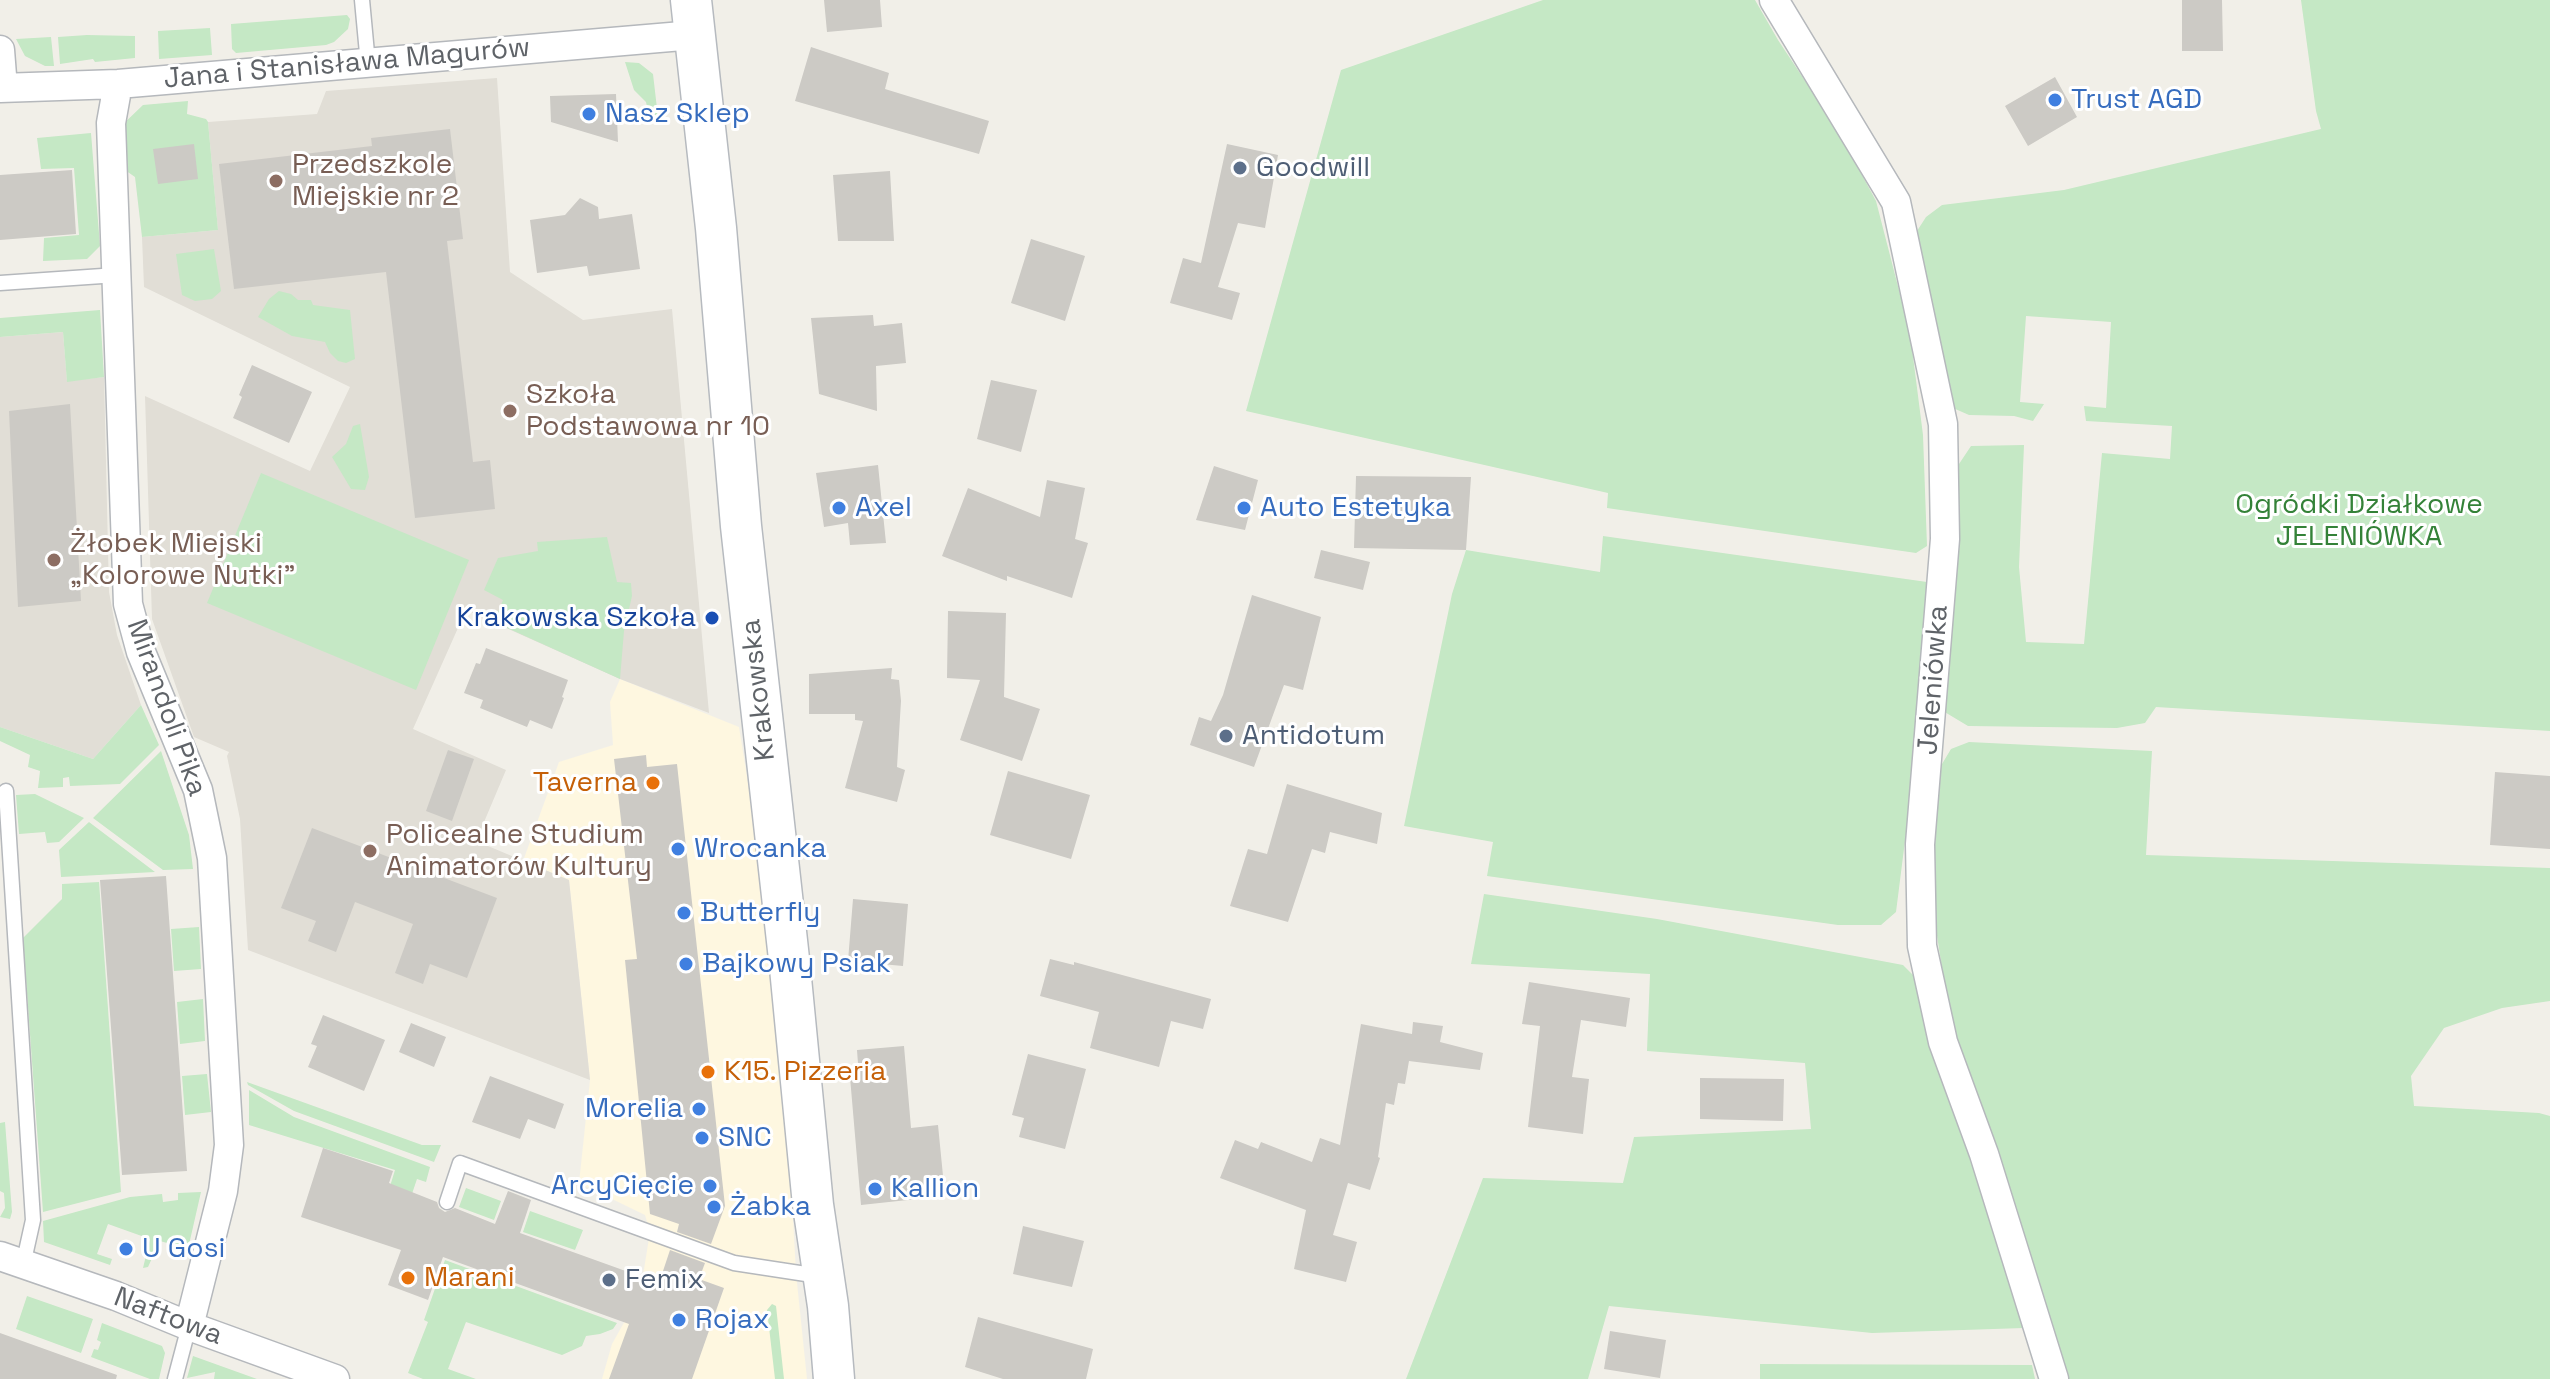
<!DOCTYPE html>
<meta charset="utf-8">
<style>
body{margin:0}
canvas{display:block;background:#f1efe8}
</style>
<canvas width="2550" height="1379"></canvas>
<script>
const ctx = document.querySelector('canvas').getContext('2d');
ctx.lineJoin = 'round';
function paint(path, color) { ctx.fillStyle = color; ctx.fill(path, 'evenodd'); }
const toPath = rows => new Path2D(rows.map(r => 'M' + r).join(''));
function trace(path, color, width, dash) { ctx.strokeStyle = color; ctx.lineWidth = width; ctx.lineCap = dash ? 'butt' : 'round'; ctx.setLineDash(dash || []); ctx.stroke(path); }
function drawText(font, color, halo, rows, align = 'center') {
  ctx.font = font + ' "Space Grotesk",sans-serif'; ctx.lineWidth = 6; ctx.setLineDash([]); ctx.textBaseline = 'middle'; ctx.strokeStyle = halo; ctx.fillStyle = color; for (const [text, x, y, turn = 0] of rows) {
    ctx.save(); ctx.translate(x, y); ctx.rotate((+turn || 0) * Math.PI / 180); ctx.textAlign = isNaN(turn) ? turn : align; if (halo) ctx.strokeText(text, 0, 0); ctx.fillText(text, 0, 0); ctx.restore();
  }
}
const commercial = toPath([
 [620,679,739,727,780,983,796,1273,807,1379,602,1379,612,1344,640,1294,650,1232,645,1215,579,1183,590,1080,569,880,523,861,559,762,613,745,610,702]
]);
const education = toPath([
 [497,78,510,272,583,320,672,309,709,713,620,679,466,610,413,729,506,770,476,841,569,880,590,1080,248,950,240,819,227,756,229,752,194,737,152,619,145,396,310,471,350,387,144,287,142,237,218,230,208,122,317,114,326,91],
 [63,332,67,381,104,377,109,592,117,635,141,705,93,759,0,727,0,337]
]);
const green = toPath([
 [1543,0,1755,0,1778,40,1839,132,1876,201,1910,333,1923,435,1927,546,1916,553,1607,508,1608,493,1246,411,1341,70],
 [2301,0,2550,0,2550,731,2156,707,2145,723,2117,728,1968,726,1943,711,1960,541,1956,497,1959,464,1971,446,2024,445,2019,567,2026,642,2084,644,2102,453,2170,459,2172,426,2086,421,2084,406,2106,408,2111,322,2026,316,2020,402,2044,404,2033,421,2014,416,1969,415,1953,408,1917,231,1926,217,1942,205,2064,190,2321,129,2316,111],
 [347,15,350,19,348,29,334,42,326,45,236,53,232,49,231,24],
 [210,28,212,55,159,59,158,31],
 [87,35,135,36,135,58,95,62,93,59,60,64,58,37],
 [51,37,54,66,45,66,25,56,16,39],
 [625,62,639,63,653,74,658,117,648,111,646,102,634,90],
 [188,101,187,114,206,119,208,122,218,230,142,237,135,177,122,168,118,129,143,105],
 [91,133,100,246,87,259,43,261,44,238,79,235,74,168,41,169,37,138],
 [214,249,221,291,212,299,195,301,182,295,176,254],
 [279,291,291,294,298,300,311,300,313,305,350,310,355,359,346,363,338,361,330,353,325,342,292,336,258,317,269,299],
 [100,310,104,377,67,382,63,332,0,337,0,318],
 [360,424,369,477,365,490,351,489,332,457,346,444,353,426],
 [261,473,469,560,416,690,207,603],
 [1603,536,1927,582,1932,627,1896,912,1881,925,1838,925,1487,876,1493,842,1404,826,1452,594,1466,550,1600,572],
 [607,537,617,582,631,583,632,596,624,631,620,679,494,622,503,600,484,590,498,558,538,551,537,542],
 [141,705,159,745,120,784,70,786,69,777,63,778,63,787,38,788,40,771,28,767,30,755,0,741,0,727,93,759],
 [1969,742,2152,751,2146,855,2550,868,2550,1001,2502,1008,2444,1028,2411,1076,2414,1106,2539,1113,2550,1116,2550,1379,2063,1379,2049,1318,2016,1206,1986,1120,1954,1046,1932,903,1939,769,1951,749],
 [161,751,189,835,193,869,163,870,93,818],
 [35,794,84,818,59,842,47,843,45,832,19,834,16,795],
 [89,822,155,872,61,877,59,850],
 [99,882,121,1192,43,1212,23,938,62,899,62,884],
 [1484,894,1657,919,1903,965,1913,975,2024,1328,1872,1333,1609,1306,1588,1379,1406,1379,1483,1178,1623,1183,1634,1137,1811,1129,1805,1063,1647,1051,1650,974,1471,964],
 [199,927,201,969,174,971,171,929],
 [203,999,205,1041,180,1044,177,1002],
 [207,1074,211,1112,185,1115,182,1076],
 [247,1082,422,1145,441,1145,434,1162,294,1111,248,1085],
 [249,1090,294,1117,430,1167,426,1182,417,1179,397,1238,383,1209,395,1170,249,1125],
 [5,1122,12,1212,10,1219,0,1217,5,1208,4,1193,0,1191,0,1123],
 [466,1188,501,1201,494,1220,459,1207],
 [201,1192,188,1249,160,1241,148,1267,143,1268,150,1239,108,1224,97,1254,112,1259,110,1265,44,1242,43,1221,130,1197,162,1194,163,1202,178,1200,178,1193],
 [530,1211,583,1230,575,1250,523,1232],
 [445,1260,617,1323,613,1329,600,1334,586,1336,582,1346,562,1355,466,1322,448,1369,476,1379,423,1379,408,1373,428,1322,424,1320],
 [27,1296,93,1319,81,1353,16,1329],
 [772,1304,776,1306,784,1379,775,1379,767,1310],
 [102,1323,162,1346,165,1353,159,1379,150,1379,91,1357,94,1349,98,1350,101,1342,97,1340],
 [193,1356,257,1379,214,1379,215,1372,187,1378],
 [1760,1364,2032,1365,2035,1379,1760,1379]
]);
const building = toPath([
 [824,0,880,0,882,27,827,32],
 [2182,0,2222,0,2223,51,2182,51],
 [811,47,889,73,885,89,989,121,979,154,795,101],
 [2055,77,2077,117,2028,146,2005,106],
 [616,94,618,142,551,122,550,96],
 [450,129,463,239,447,241,473,462,490,460,495,509,415,518,386,272,234,289,219,164,372,146,371,138],
 [194,144,198,179,158,184,153,149],
 [1227,144,1278,155,1265,228,1238,223,1218,287,1240,293,1232,320,1170,303,1183,258,1201,263],
 [72,170,76,234,0,240,0,175],
 [890,171,894,241,838,241,833,175],
 [580,198,598,207,599,219,632,214,640,269,589,276,587,266,537,273,530,220,565,215],
 [1031,239,1085,256,1065,321,1011,303],
 [873,315,874,326,902,323,906,363,876,366,877,411,819,394,811,318],
 [252,365,312,392,289,443,233,418,242,397,239,395],
 [991,380,1037,390,1021,452,977,439],
 [70,404,81,601,18,607,9,411],
 [878,465,886,543,850,545,848,523,824,527,816,473],
 [1214,466,1258,480,1245,530,1196,520],
 [1356,476,1471,477,1466,550,1354,548],
 [1047,480,1085,488,1075,539,1088,543,1072,598,1007,576,1007,581,942,556,968,488,1040,517],
 [1321,550,1370,562,1363,590,1314,578],
 [1252,595,1321,617,1303,690,1284,685,1254,767,1190,745,1199,717,1211,721,1223,695],
 [948,611,1006,613,1004,697,1040,709,1022,761,960,740,980,680,947,678],
 [486,648,568,680,562,697,564,698,552,729,530,720,527,727,480,708,483,700,464,693,476,663,480,664],
 [892,668,891,679,899,680,901,701,897,767,905,770,897,802,845,788,863,721,855,720,855,714,809,714,809,674],
 [448,750,474,759,452,821,426,811],
 [646,755,647,767,677,764,725,1206,711,1244,677,1232,679,1224,650,1214,625,960,637,959,614,759],
 [1008,771,1090,795,1071,859,990,835],
 [2495,772,2550,776,2550,849,2490,845],
 [1287,784,1382,813,1377,844,1330,832,1325,853,1312,849,1288,922,1230,906,1248,849,1267,854],
 [312,828,497,898,467,978,430,964,423,984,395,973,413,924,355,902,336,952,308,941,316,921,281,908],
 [166,876,187,1171,122,1175,100,880],
 [853,899,908,904,903,966,848,961],
 [1050,959,1074,965,1074,962,1211,999,1203,1029,1171,1021,1159,1067,1090,1048,1099,1012,1040,996],
 [1529,982,1630,998,1626,1027,1581,1020,1572,1077,1589,1079,1583,1134,1528,1127,1540,1026,1522,1024],
 [323,1015,385,1040,364,1091,308,1067,317,1046,311,1044],
 [1413,1022,1443,1026,1440,1042,1483,1053,1480,1070,1409,1061,1405,1084,1398,1083,1394,1105,1386,1103,1378,1157,1380,1158,1370,1190,1348,1183,1333,1235,1357,1242,1346,1282,1294,1269,1306,1210,1220,1178,1235,1140,1258,1149,1261,1142,1312,1162,1320,1138,1340,1145,1361,1024,1412,1034],
 [411,1023,446,1037,434,1067,399,1052],
 [904,1046,911,1128,938,1125,945,1196,861,1205,850,1077,859,1077,857,1050],
 [1028,1054,1086,1069,1065,1149,1019,1137,1024,1118,1012,1115],
 [490,1076,564,1104,555,1129,528,1119,520,1139,472,1122],
 [1700,1078,1784,1079,1783,1121,1700,1119],
 [323,1148,393,1171,389,1183,437,1202,439,1208,445,1212,455,1208,495,1224,508,1191,531,1200,520,1233,659,1283,670,1250,705,1263,699,1279,724,1288,692,1379,609,1379,629,1324,443,1257,428,1300,388,1285,401,1250,301,1217],
 [1023,1226,1084,1241,1072,1287,1013,1274],
 [978,1317,1093,1349,1086,1379,1003,1379,965,1367],
 [1610,1331,1666,1340,1660,1378,1604,1369],
 [0,1333,117,1375,116,1379,0,1379]
]);
const service = toPath([
 [362,0,368,64],
 [0,283,117,275],
 [6,791,33,1220,23,1265],
 [447,1202,460,1163,734,1263,819,1276],
 [175,1379,189,1326]
]);
const minor = toPath([
 [1774,0,1896,202,1943,424,1945,539,1920,844,1922,946,1943,1042,1984,1154,2054,1379],
 [0,50,3,88],
 [118,84,111,123,128,604,141,652,198,790,212,858,229,1145,223,1191,189,1326],
 [0,88,118,84,694,35],
 [0,1256,116,1296,189,1326,335,1379]
]);
const secondary = toPath([
 [691,0,716,228,741,526,790,968,813,1205,828,1306,834,1379]
]);
const markers = [
 [2055,100,8,"#3f7fe0"],
 [589,114,8,"#3f7fe0"],
 [1240,168,8,"#5c6f8a"],
 [276,181,8,"#8d6e63"],
 [510,411,8,"#8d6e63"],
 [839,508,8,"#3f7fe0"],
 [1244,508,8,"#3f7fe0"],
 [54,560,8,"#8d6e63"],
 [712,618,8,"#1a4fb4"],
 [1226,736,8,"#5c6f8a"],
 [653,783,8,"#e8710a"],
 [678,849,8,"#3f7fe0"],
 [370,851,8,"#8d6e63"],
 [684,913,8,"#3f7fe0"],
 [686,964,8,"#3f7fe0"],
 [708,1072,8,"#e8710a"],
 [699,1109,8,"#3f7fe0"],
 [702,1138,8,"#3f7fe0"],
 [710,1186,8,"#3f7fe0"],
 [875,1189,8,"#3f7fe0"],
 [714,1207,8,"#3f7fe0"],
 [126,1249,8,"#3f7fe0"],
 [408,1278,8,"#e8710a"],
 [609,1280,8,"#5c6f8a"],
 [679,1320,8,"#3f7fe0"]
];
const streetNames = [
 ["Jana i Stanisława Magurów",347,64,-5],
 ["Jeleniówka",1934,680,-86],
 ["Krakowska",759,690,-96],
 ["Mirandoli Pika",166,708,70],
 ["Naftowa",168,1317,21]
];
const shopNames = [
 ["Trust AGD",2071,100],
 ["Nasz Sklep",605,114],
 ["Axel",855,508],
 ["Auto Estetyka",1260,508],
 ["Wrocanka",694,849],
 ["Butterfly",700,913],
 ["Bajkowy Psiak",702,964],
 ["Morelia",683,1109,"right"],
 ["SNC",718,1138],
 ["ArcyCięcie",694,1186,"right"],
 ["Kallion",891,1189],
 ["Żabka",730,1207],
 ["U Gosi",142,1249],
 ["Rojax",695,1320]
];
const educationNames = [
 ["Przedszkole",292,165],
 ["Miejskie nr 2",292,197],
 ["Szkoła",526,395],
 ["Podstawowa nr 10",526,427],
 ["Żłobek Miejski",70,544],
 ["„Kolorowe Nutki”",70,576],
 ["Policealne Studium",386,835],
 ["Animatorów Kultury",386,867]
];
const serviceNames = [
 ["Goodwill",1256,168],
 ["Antidotum",1242,736],
 ["Femix",625,1280]
];
const parkNames = [
 ["Ogródki Działkowe",2359,505],
 ["JELENIÓWKA",2359,537]
];
const transitNames = [
 ["Krakowska Szkoła",696,618]
];
const foodNames = [
 ["Taverna",637,783,"right"],
 ["K15. Pizzeria",724,1072],
 ["Marani",424,1278]
];
paint(commercial, '#fef7e0');
paint(education, '#e1ded6');
paint(green, '#c5e8c5');
paint(building, '#cccac5');
trace(service, '#b5b8bc', 17);
trace(minor, '#b5b8bc', 31);
trace(secondary, '#b6babf', 43);
trace(service, '#fff', 14);
trace(minor, '#fff', 28);
trace(secondary, '#fff', 40);
for (const [x, y, r, color] of markers) { const dot = new Path2D(); dot.arc(x, y, r, 0, 2 * Math.PI); ctx.fillStyle = color; ctx.fill(dot); trace(dot, '#fff', 3); }
drawText('28px', '#5f6368', '#fff', streetNames);
drawText('28px', '#366cbe', '#fff', shopNames, 'left');
drawText('28px', '#785e54', '#fff', educationNames, 'left');
drawText('28px', '#4e5e75', '#fff', serviceNames, 'left');
drawText('28px', '#348238', '#fff', parkNames);
drawText('28px', '#164399', '#fff', transitNames, 'right');
drawText('28px', '#c56008', '#fff', foodNames, 'left');
</script>
